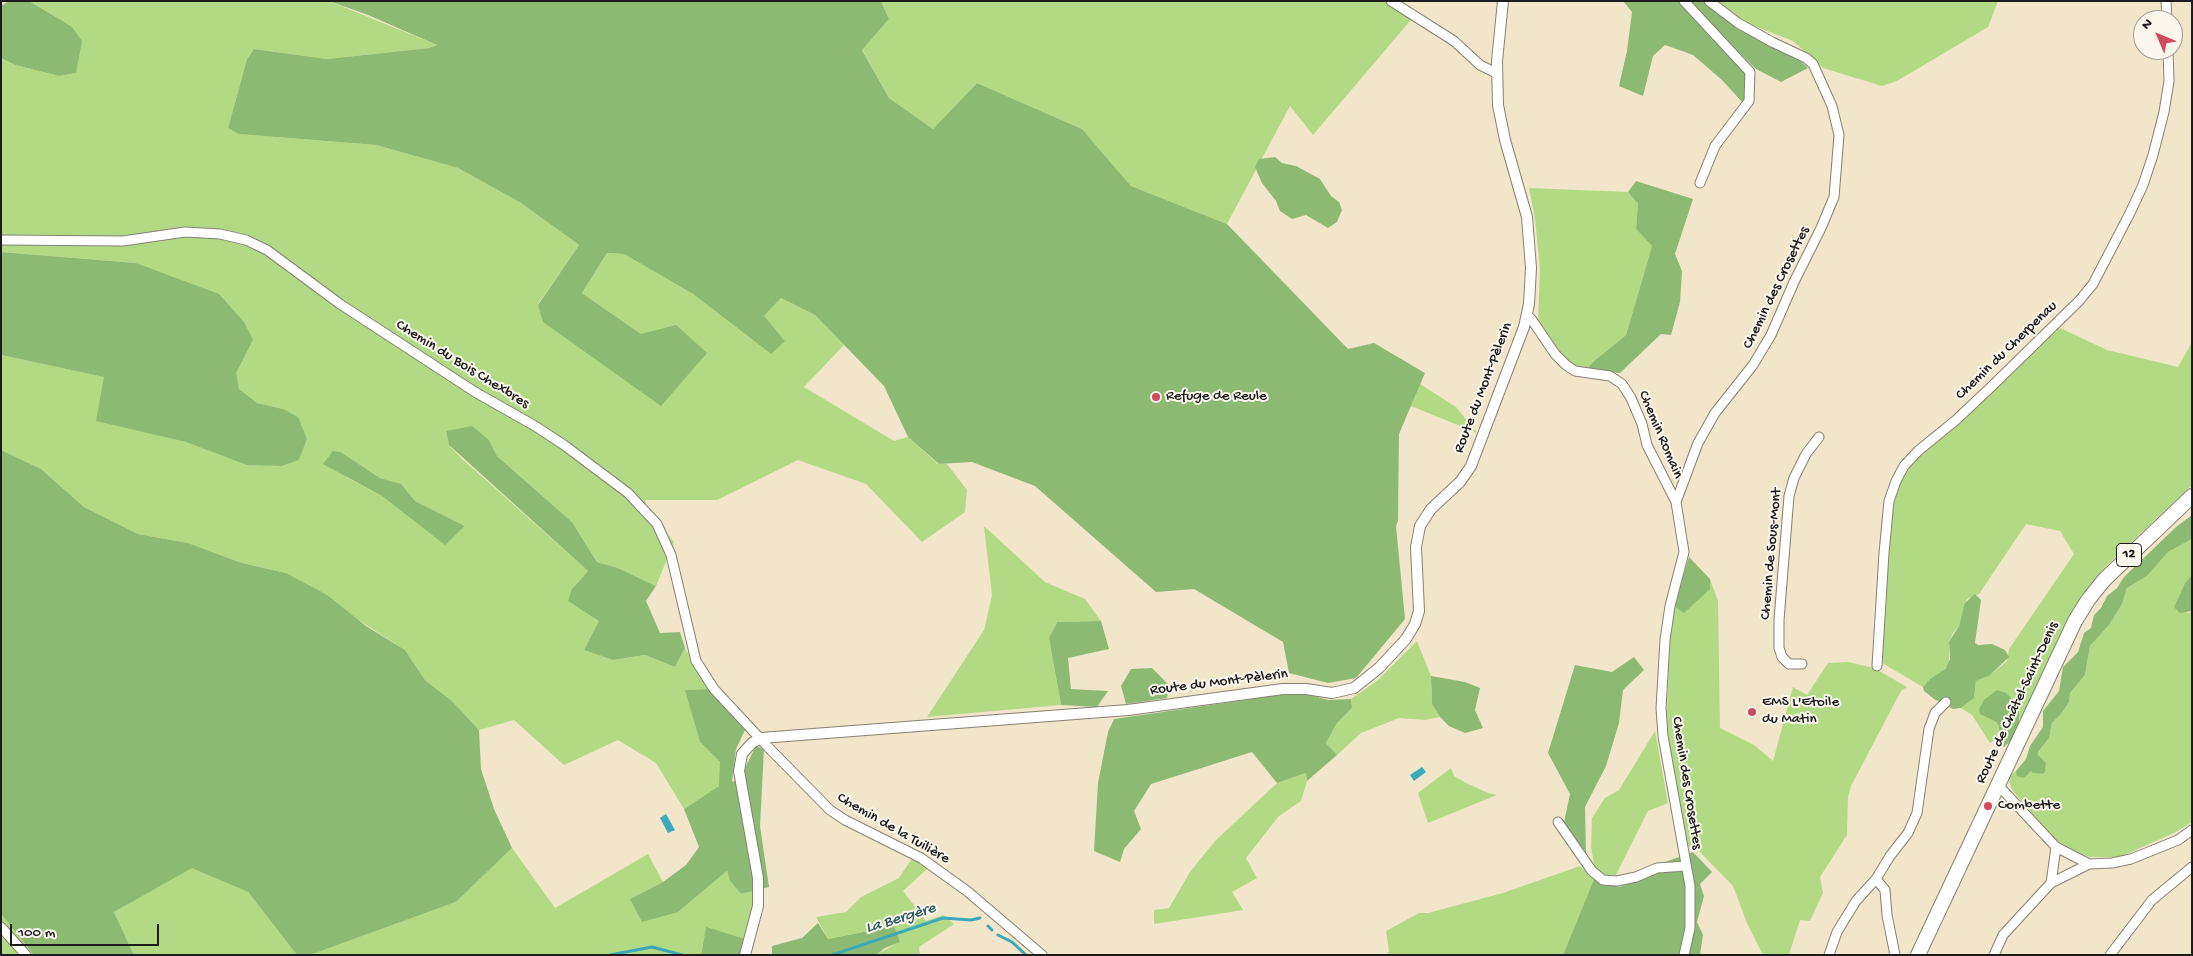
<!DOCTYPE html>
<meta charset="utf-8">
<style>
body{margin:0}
#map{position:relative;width:2193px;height:956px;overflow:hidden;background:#f1e6ca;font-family:"Gochi Hand",sans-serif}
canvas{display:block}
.frame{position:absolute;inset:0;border:2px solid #1c1c1c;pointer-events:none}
.north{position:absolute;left:2133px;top:10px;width:50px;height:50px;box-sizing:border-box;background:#fbf7ec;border:1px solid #a29f99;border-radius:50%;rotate:315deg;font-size:14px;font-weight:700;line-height:20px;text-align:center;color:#1c1c1c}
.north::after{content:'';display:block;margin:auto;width:18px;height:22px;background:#d1495b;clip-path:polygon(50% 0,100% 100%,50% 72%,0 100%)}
.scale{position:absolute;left:10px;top:924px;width:149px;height:22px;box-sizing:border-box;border:2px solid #1c1c1c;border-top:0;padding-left:6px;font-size:15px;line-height:18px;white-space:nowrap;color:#1c1c1c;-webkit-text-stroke:4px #fbf7ec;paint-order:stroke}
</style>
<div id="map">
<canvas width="2193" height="956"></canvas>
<div class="frame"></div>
<div class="north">N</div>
<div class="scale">100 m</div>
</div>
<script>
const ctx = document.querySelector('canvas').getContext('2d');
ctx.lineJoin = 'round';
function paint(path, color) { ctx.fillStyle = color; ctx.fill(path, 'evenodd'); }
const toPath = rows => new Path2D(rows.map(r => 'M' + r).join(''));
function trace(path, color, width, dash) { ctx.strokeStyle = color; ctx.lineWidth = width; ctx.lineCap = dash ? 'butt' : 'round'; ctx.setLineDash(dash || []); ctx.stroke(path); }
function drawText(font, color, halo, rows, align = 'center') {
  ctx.font = font + ' "Gochi Hand",sans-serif'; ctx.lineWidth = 4; ctx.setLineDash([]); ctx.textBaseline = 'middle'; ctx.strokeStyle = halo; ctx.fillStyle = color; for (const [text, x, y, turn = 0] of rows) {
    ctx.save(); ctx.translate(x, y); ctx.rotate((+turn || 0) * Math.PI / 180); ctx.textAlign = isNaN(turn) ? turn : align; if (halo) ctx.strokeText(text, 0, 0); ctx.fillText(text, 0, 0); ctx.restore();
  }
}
const green = toPath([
 [29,1,329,1,437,45,429,48,327,59,254,49,247,59,228,128,240,134,376,145,458,168,521,203,579,245,538,304,641,334,582,293,607,253,624,254,693,294,771,354,764,316,781,298,815,315,844,345,804,387,894,441,908,437,938,464,947,464,967,490,965,512,922,542,866,484,798,460,717,500,645,500,646,506,674,542,656,586,618,568,597,562,572,522,497,456,489,440,446,431,449,445,461,458,588,571,572,589,600,621,584,650,613,660,645,655,675,667,685,648,708,689,686,690,700,742,720,762,720,786,684,809,656,763,618,740,564,765,514,720,479,730,452,701,425,680,405,650,286,573,242,563,188,543,138,534,84,507,41,469,1,450,1,355,105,377,97,420,186,442,247,464,282,466,299,460,307,439,283,409,257,403,239,390,235,373,253,340,174,279,136,263,1,252,1,58,15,65,59,76,76,73,71,26],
 [341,452,380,478,400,484,415,501,465,526,445,544,382,496,346,477],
 [881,1,1386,1,1409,17,1410,21,1313,135,1290,106,1227,224,1131,186,1082,129,977,83,933,129,889,98,862,49,889,19],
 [1718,1,1998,1,1988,27,1897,81,1882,86,1823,68,1793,41,1749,24],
 [1529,188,1628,192,1638,204,1636,229,1652,246,1626,335,1593,362,1586,370,1575,366,1557,353,1538,322,1540,269,1535,219],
 [2060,328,2107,350,2178,367,2192,342,2192,485,2106,566,2082,595,2020,720,2015,703,2001,691,1984,716,1996,722,1999,726,1996,739,1990,743,1972,715,1961,708,1974,698,1976,681,1989,676,2007,661,2009,649,2074,554,2060,531,2026,524,1979,594,1967,599,1959,626,1953,633,1949,642,1949,661,1942,673,1926,683,1923,687,1884,664,1881,657,1892,512,1896,490,1904,473,1914,460],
 [1420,384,1456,407,1477,433,1411,406],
 [984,526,1045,582,1085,599,1101,621,1057,622,1049,638,1061,705,927,717,984,630,992,595],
 [2192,539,2192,575,2185,583,2174,607,2189,613,2192,611,2192,822,2176,832,2120,857,2090,857,2077,853,2059,842,2045,829,2012,790,2008,777,2016,771,2023,778,2031,771,2034,773,2044,774,2046,766,2038,755,2038,752,2049,738,2052,723,2061,714,2069,702,2070,693,2085,675,2090,646,2109,625,2122,604,2127,588,2147,576,2168,552],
 [1710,579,1718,601,1720,728,1754,745,1773,761,1793,687,1807,695,1828,663,1848,662,1874,668,1907,687,1901,691,1851,786,1848,797,1847,835,1820,877,1823,893,1810,921,1800,920,1789,955,1763,955,1747,923,1733,886,1698,850,1687,845,1668,742,1667,712,1670,629,1674,606,1710,589],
 [1417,641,1431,676,1432,704,1440,717,1425,720,1399,718,1361,733,1337,755,1326,743,1337,723,1352,708,1351,699,1377,681],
 [1655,731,1668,803,1648,811,1616,875,1604,876,1595,869,1591,848,1592,818,1605,798,1619,790],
 [1451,768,1454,776,1466,783,1488,793,1497,795,1428,823,1418,793],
 [1306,773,1307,781,1301,801,1279,816,1246,858,1257,878,1232,892,1243,910,1154,924,1154,910,1169,908,1190,872,1215,841,1277,783],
 [512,848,555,908,648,854,663,882,630,899,678,912,727,871,730,881,741,894,753,891,753,909,745,939,706,928,701,955,310,955,456,902],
 [913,857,928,868,903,891,926,921,943,915,954,924,919,947,920,955,876,955,899,942,894,926,828,939,816,917,846,912,861,897,899,878],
 [1580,866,1594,879,1563,955,1386,955,1389,951,1386,931,1419,913,1428,913,1503,893],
 [192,867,248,892,297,955,134,955,114,912],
 [1,914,34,955,1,955]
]);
const forest = toPath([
 [9,1,29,1,71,26,82,41,76,73,59,76,15,65,1,58,1,4,3,5],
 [329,1,881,1,889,19,862,50,889,98,933,129,977,83,1082,129,1131,186,1227,224,1348,349,1374,343,1425,373,1399,434,1398,521,1396,526,1405,619,1356,678,1328,683,1289,673,1283,642,1194,589,1156,592,1035,486,972,462,939,464,908,437,884,386,815,315,781,298,764,316,785,341,771,354,693,294,624,254,607,253,582,293,641,334,676,325,707,353,661,406,543,322,538,305,579,245,521,203,458,168,376,145,239,134,228,128,247,59,254,49,327,59,429,48,437,45,368,15],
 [1623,1,1680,1,1746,72,1748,99,1743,103,1722,80,1693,55,1665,45,1653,56,1643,96,1619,86,1627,51,1632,12],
 [1687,1,1706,1,1793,54,1808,68,1781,82,1756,69],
 [1275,157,1282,163,1296,166,1320,179,1331,196,1339,202,1342,210,1337,222,1328,228,1306,215,1292,219,1280,211,1276,201,1262,183,1255,167,1259,159],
 [1636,181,1693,199,1675,254,1682,271,1680,302,1671,335,1661,334,1620,373,1586,370,1593,362,1626,335,1652,246,1636,229,1638,204,1628,192],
 [1,252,136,263,219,294,244,322,253,340,236,373,239,389,257,403,283,409,298,417,307,439,299,460,282,466,247,465,186,442,96,421,104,377,1,355],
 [472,426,489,440,497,456,572,522,597,562,618,568,656,586,646,601,660,633,680,632,685,648,675,667,645,655,613,660,584,650,599,621,568,601,572,589,588,571,449,445,446,431],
 [1,450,41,469,84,507,138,534,188,543,242,563,286,573,327,595,366,626,405,650,425,680,452,701,479,730,481,769,494,809,512,848,456,902,310,955,297,955,248,892,192,868,114,912,134,955,34,955,1,914],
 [333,451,341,452,380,478,401,484,415,501,465,526,445,545,382,496,323,464],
 [2192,515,2192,539,2168,552,2147,576,2127,588,2122,604,2109,625,2090,646,2085,675,2070,693,2069,702,2061,714,2052,723,2049,738,2038,752,2038,755,2046,763,2045,772,2043,774,2033,773,2031,771,2024,778,2017,776,2016,771,2026,759,2030,746,2043,727,2043,711,2059,691,2063,667,2078,652,2084,633,2091,628,2094,615,2101,608,2107,596,2117,588,2124,577,2176,527],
 [1689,557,1710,579,1710,589,1684,613,1674,606],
 [2192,575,2192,611,2180,613,2174,607,2185,583],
 [1975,594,1981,600,1975,643,1978,645,1992,644,2005,650,2009,657,1989,676,1976,681,1974,698,1961,708,1953,709,1934,699,1924,691,1923,687,1930,679,1945,669,1950,659,1949,642,1959,626,1965,603],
 [1101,621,1109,649,1068,658,1071,689,1108,691,1097,707,1061,705,1049,638,1057,622],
 [1634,657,1644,670,1623,690,1619,723,1606,766,1585,807,1586,854,1563,827,1570,794,1548,753,1575,665,1612,672],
 [1152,668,1169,685,1167,698,1126,704,1121,686,1131,669],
 [1431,676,1465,682,1480,688,1475,710,1483,728,1465,733,1449,726,1440,717,1432,704],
 [708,689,746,728,736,749,732,782,740,778,756,746,764,749,760,826,769,887,741,894,730,881,727,871,678,912,642,922,630,899,663,882,686,865,699,847,684,809,719,786,720,762,700,742,685,690],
 [1997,690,2006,693,2012,699,2019,711,2019,733,2004,747,1997,743,1999,726,1996,722,1980,714,1979,709,1984,700],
 [1287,694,1307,694,1328,700,1351,699,1352,708,1337,723,1326,743,1337,755,1307,781,1306,773,1277,783,1252,752,1151,784,1134,811,1141,829,1124,849,1120,862,1094,851,1098,783,1108,732,1114,719],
 [1693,852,1712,872,1700,884,1704,896,1697,922,1703,935,1700,955,1563,955,1594,879,1620,887,1665,862],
 [818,923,828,939,894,926,900,942,885,948,876,955,772,955,772,946,802,938],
 [706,927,745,939,744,955,701,955]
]);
const water = toPath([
 [1422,767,1426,772,1414,781,1410,775],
 [666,814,675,830,668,833,660,818]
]);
const stream = toPath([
 [988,926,992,930],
 [998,935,1012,942,1026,955],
 [610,955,652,947,682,955],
 [832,955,943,918,971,920,980,918]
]);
const minor = toPath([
 [1391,1,1454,41,1480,65,1496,73],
 [1684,1,1750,72,1749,101,1715,146,1700,183],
 [2166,1,2167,20],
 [1,240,123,241,185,232,220,234,246,240,267,250,340,304,475,392,535,426,564,445,628,493,657,524,671,555,696,661,714,689,768,747,830,810,845,820,921,858,967,891,1042,955],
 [1527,315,1532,320,1555,354,1566,365,1575,371,1610,376,1622,384,1631,398,1642,424,1647,445,1676,502],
 [1802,664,1789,664,1782,657,1779,648,1779,620,1789,496,1794,478,1806,454,1819,437],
 [1877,666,1884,553,1889,501,1896,481,1904,466,1918,451,1956,420,1992,386,2079,301,2093,284,2130,213,2143,185,2153,155,2164,112,2169,81,2168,50],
 [1998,785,2056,847,2089,864,2112,863,2131,859,2178,840,2192,830],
 [1558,822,1592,871,1603,880,1617,881,1636,877,1657,868,1686,866],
 [1876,879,1885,890,1887,915,1895,955],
 [2051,883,2089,864],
 [1,927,26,955],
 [1684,955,1690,928,1690,886,1663,736,1661,708,1665,640,1670,606,1684,552,1676,502,1698,443,1715,413,1753,365,1771,335,1794,282,1821,228,1834,197,1839,135,1832,106,1813,64,1806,58,1772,42,1738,23,1709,1],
 [1829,955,1837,932,1856,901,1876,879,1890,856,1908,833,1917,813,1929,729,1935,713,1946,702],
 [1994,955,2003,935,2051,883,2056,847],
 [2110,955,2152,900,2192,867]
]);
const tertiary = toPath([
 [745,955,758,906,758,878,739,771,742,754,752,743,761,738,1128,710,1283,689,1306,689,1332,693,1354,688,1379,668,1406,639,1415,624,1419,611,1416,547,1420,526,1431,509,1460,482,1471,466,1524,327,1529,304,1531,268,1527,217,1505,140,1498,105,1497,61,1503,1]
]);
const primary = toPath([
 [1918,955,2075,621,2088,600,2104,580,2192,496]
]);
const markers = [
 [1156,397,5,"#d1495b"],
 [1752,712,5,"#d1495b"],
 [1988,806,5,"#d1495b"]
];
const shields = [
 [2129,555,25]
];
const shieldNames = [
 ["12",2129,555]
];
const streetNames = [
 ["Chemin des Crosettes",1777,288,-64],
 ["Chemin du Cherpenau",2007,351,-44],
 ["Chemin du Bois Chexbres",462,365,32],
 ["Route du Mont-Pèlerin",1484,388,-69],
 ["Chemin Romain",1660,435,67],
 ["Chemin de Sous-Mont",1772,554,-85],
 ["Route du Mont-Pèlerin",1219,683,-7],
 ["Route de Châtel-Saint-Denis",2018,703,-65],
 ["Chemin des Crosettes",1686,783,81],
 ["Chemin de la Tuilière",893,829,30]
];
const poiNames = [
 ["Refuge de Reule",1166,397],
 ["EMS L'Etoile",1762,703],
 ["du Matin",1762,720],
 ["Combette",1998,806]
];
const waterNames = [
 ["La Bergère",901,919,-17]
];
paint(green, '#b2da85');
paint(forest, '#8dba72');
paint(water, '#3ca9bb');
trace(stream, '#3ca9bb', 3);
trace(minor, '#868173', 11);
trace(tertiary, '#868173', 12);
trace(primary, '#868173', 16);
trace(minor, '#fff', 9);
trace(tertiary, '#fff', 10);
trace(primary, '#fff', 14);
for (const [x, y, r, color] of markers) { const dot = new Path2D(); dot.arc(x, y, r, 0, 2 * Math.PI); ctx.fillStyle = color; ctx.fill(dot); trace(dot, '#fbf7ec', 2); }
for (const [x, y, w] of shields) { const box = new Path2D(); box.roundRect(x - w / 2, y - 11.5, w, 23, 4); ctx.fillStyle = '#fbf7ec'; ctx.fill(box); trace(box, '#1c1c1c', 1); }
drawText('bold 14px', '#1c1c1c', null, shieldNames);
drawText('15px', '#1c1c1c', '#fbf7ec', streetNames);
drawText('15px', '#1c1c1c', '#fbf7ec', poiNames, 'left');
drawText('italic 16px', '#2a5b64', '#fbf7ec', waterNames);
</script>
